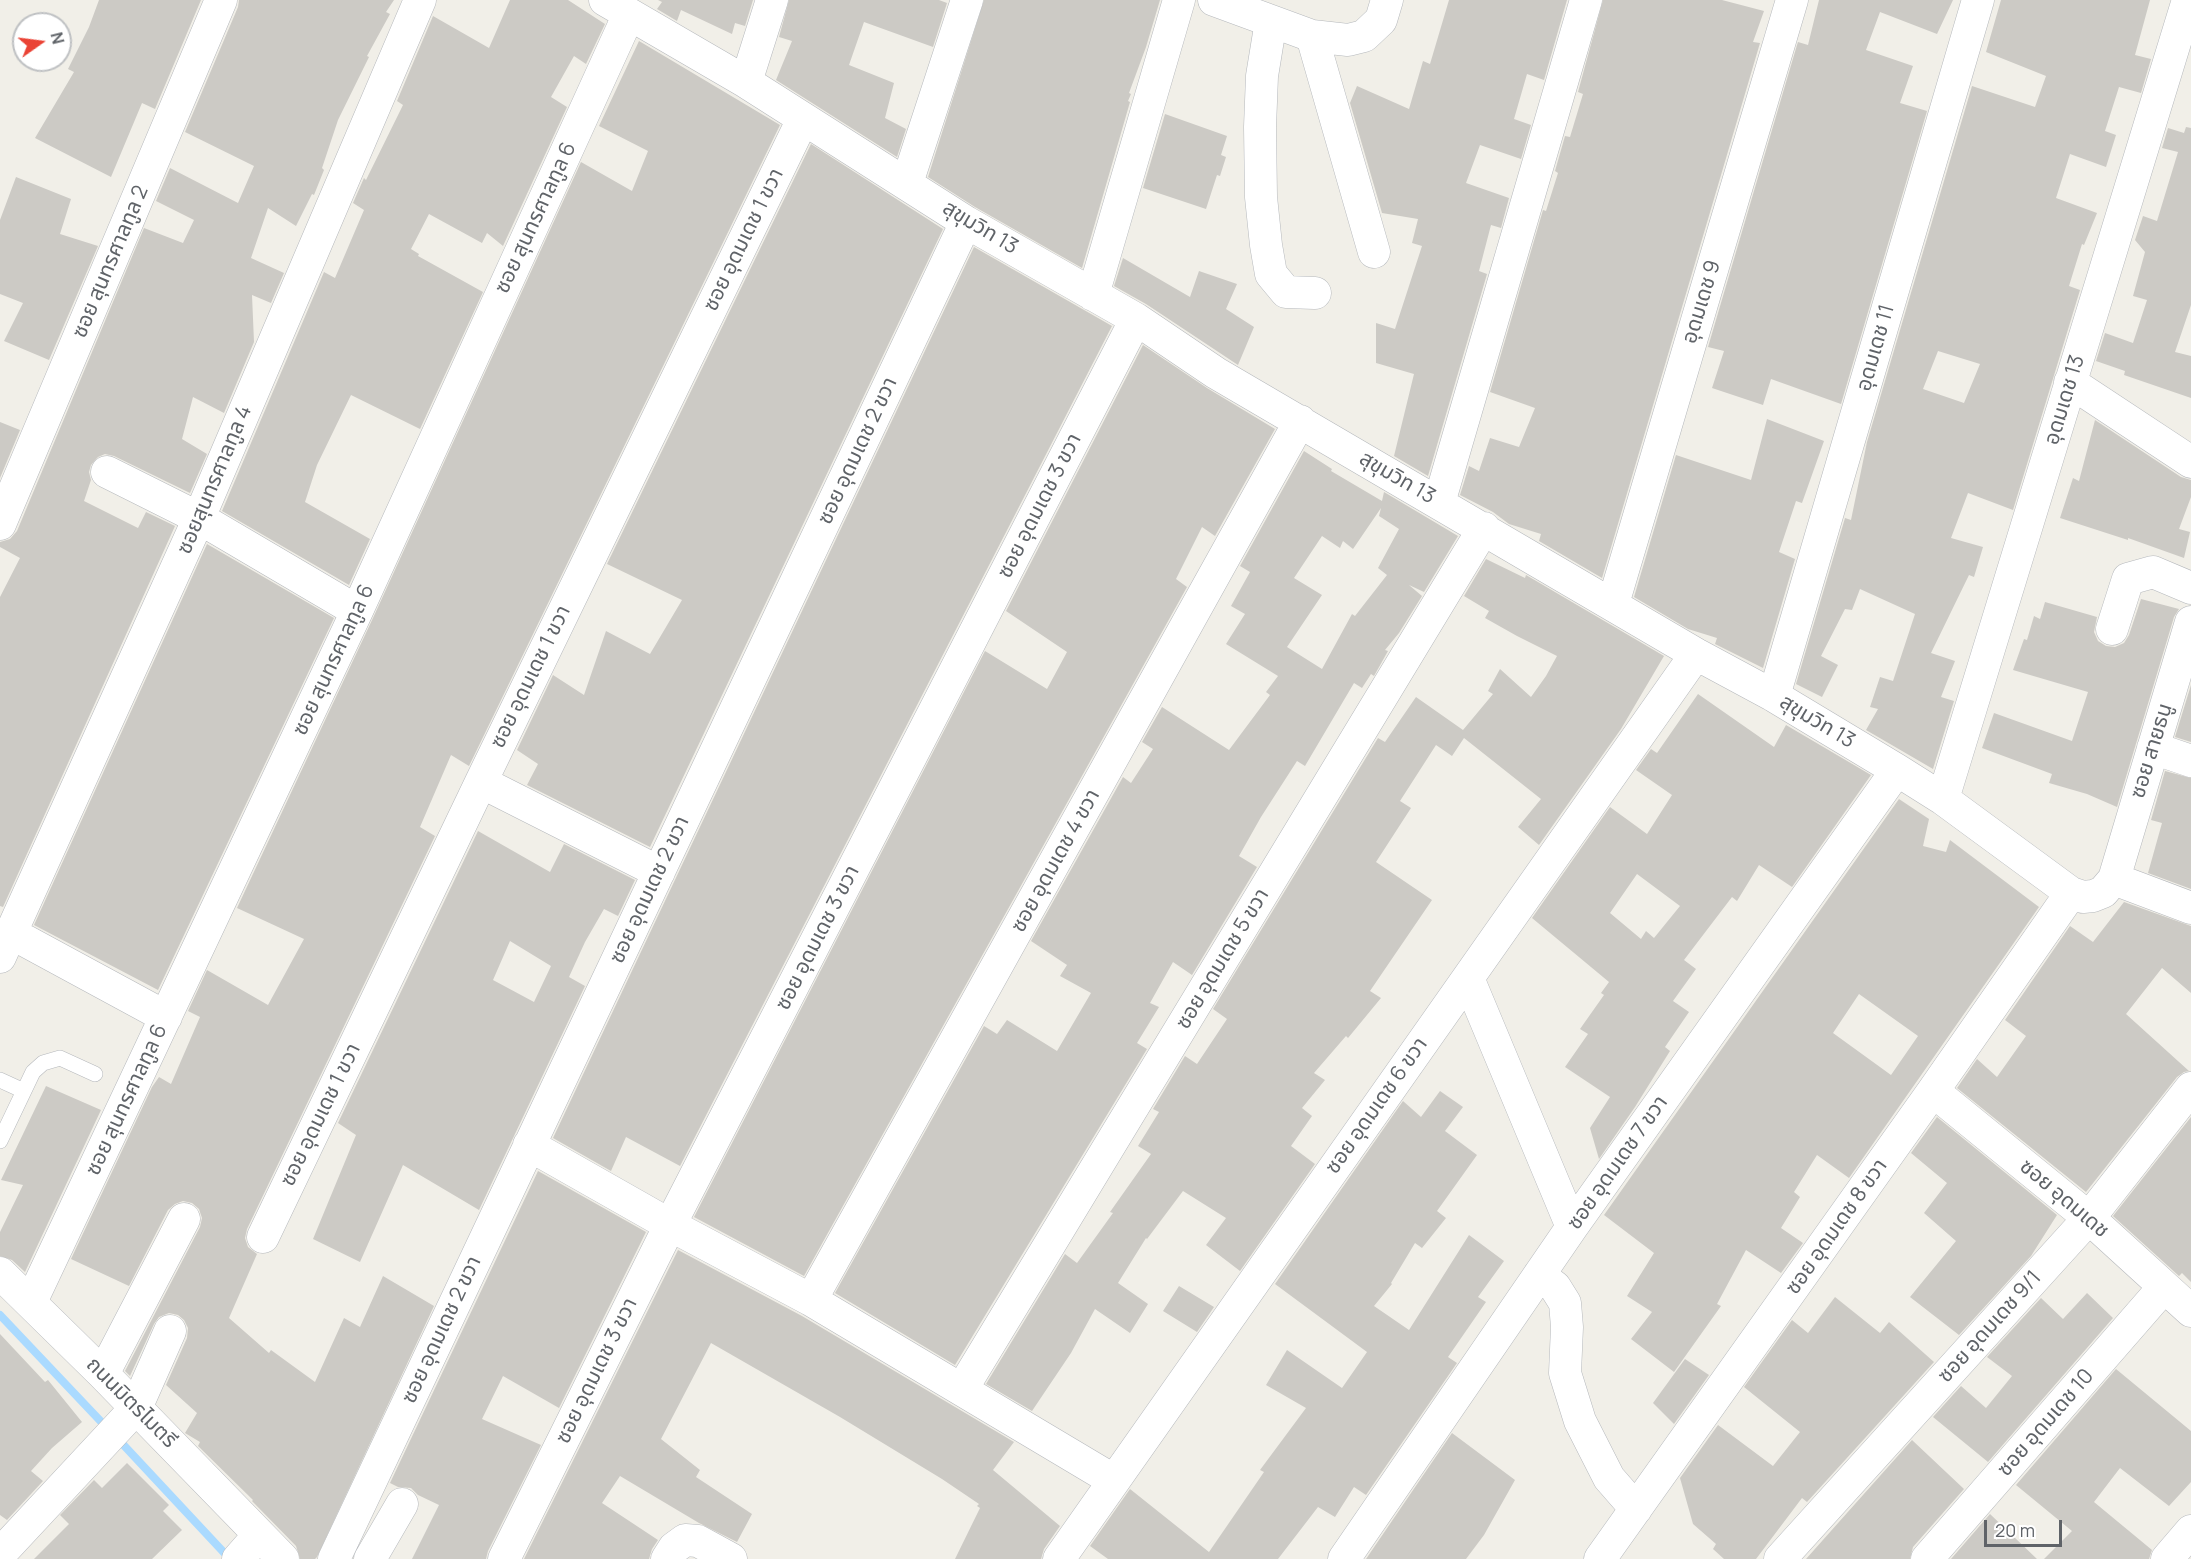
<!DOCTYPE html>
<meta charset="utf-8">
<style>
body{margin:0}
#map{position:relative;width:2191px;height:1559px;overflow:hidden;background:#f1efe8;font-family:Manrope,sans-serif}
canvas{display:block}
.north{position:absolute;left:12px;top:12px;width:60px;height:60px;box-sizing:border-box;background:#fff;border:2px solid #bfc1c3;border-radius:50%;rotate:76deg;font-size:16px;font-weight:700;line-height:24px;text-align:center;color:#5f6368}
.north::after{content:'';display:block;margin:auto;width:21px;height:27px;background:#ea4335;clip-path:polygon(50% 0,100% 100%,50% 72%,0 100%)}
.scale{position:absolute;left:1984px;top:1520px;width:78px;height:27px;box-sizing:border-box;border:3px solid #5f6368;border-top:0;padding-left:8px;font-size:18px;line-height:21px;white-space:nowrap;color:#5f6368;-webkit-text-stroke:4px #fff;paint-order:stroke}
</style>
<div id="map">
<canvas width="2191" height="1559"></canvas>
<div class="north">N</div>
<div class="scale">20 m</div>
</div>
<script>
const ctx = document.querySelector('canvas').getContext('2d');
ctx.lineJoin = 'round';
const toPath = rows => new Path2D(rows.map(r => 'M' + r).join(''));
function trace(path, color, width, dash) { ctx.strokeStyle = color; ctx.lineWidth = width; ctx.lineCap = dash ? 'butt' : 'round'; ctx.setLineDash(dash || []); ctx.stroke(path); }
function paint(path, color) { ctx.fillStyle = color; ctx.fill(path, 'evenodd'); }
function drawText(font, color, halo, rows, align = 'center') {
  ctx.font = font + ' Manrope,"Noto Sans Thai",sans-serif'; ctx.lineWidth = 4.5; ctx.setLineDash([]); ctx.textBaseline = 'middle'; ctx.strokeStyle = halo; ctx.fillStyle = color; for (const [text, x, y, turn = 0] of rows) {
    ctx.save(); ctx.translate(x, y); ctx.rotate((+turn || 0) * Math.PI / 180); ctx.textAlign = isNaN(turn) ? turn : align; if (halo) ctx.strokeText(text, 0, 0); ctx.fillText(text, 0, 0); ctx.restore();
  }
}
const stream = toPath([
 [0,1315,108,1429],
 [117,1438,229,1558]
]);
const building = toPath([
 [99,0,201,0,155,109,142,103,111,177,35,138,74,72,68,69,89,27],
 [239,0,394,0,386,12,390,14,367,56,369,57,338,120,322,168,324,170,314,195,312,194,296,226,268,208,251,258,284,273,271,303,252,295,254,342,224,413,193,397,182,439,207,454,190,493,114,456,105,454,98,457,91,465,89,472,91,480,84,501,138,528,146,512,175,526,3,907,0,906,0,597,20,558,0,547,0,542,10,539,17,531,144,228,183,243,194,220,156,201,170,168,238,203,254,166,185,132,238,7],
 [510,0,568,0,605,24,586,64,574,56,551,97,567,107,503,246,487,233,482,243,429,214,411,249,419,254,418,256,483,292,420,429,351,395,317,465,305,502,370,539,349,585,222,511,324,272,335,278,364,210,353,203,364,178,366,180,403,105,397,101,433,16,489,48],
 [658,0,753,0,745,26,735,23,732,34,681,10,677,21,657,9,662,2],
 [789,0,939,0,947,3,933,47,864,22,849,65,894,83,885,118,906,129,897,157,776,80,792,41,779,37],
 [984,0,1160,0,1146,47,1129,93,1131,94,1128,101,1130,102,1082,268,975,207,928,177],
 [1449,0,1567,0,1544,80,1527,74,1514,119,1531,125,1521,159,1480,145,1466,183,1509,198,1501,228,1491,225,1479,271,1487,274,1428,476,1394,456,1414,374,1376,363,1376,323,1395,329,1422,246,1412,243,1418,219,1382,213,1350,103,1357,86,1409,109,1423,61,1430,64],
 [1603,0,1722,0,1764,11,1753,42,1760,43,1602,578,1539,541,1541,534,1509,524,1493,512,1460,495,1469,466,1479,471,1490,438,1519,447,1535,408,1490,392,1543,210,1546,211,1558,173,1555,171,1565,136,1570,137,1583,94,1578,92],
 [1819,0,1953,0,1937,34,1880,12,1866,50,1913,66,1900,103,1927,111,1841,404,1771,379,1763,405,1712,388,1724,351,1708,347,1797,45,1798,42,1808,45],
 [2001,0,2150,0,2135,55,2151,59,2141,93,2119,87,2105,131,2116,135,2106,167,2070,154,2056,198,2097,213,2084,245,2082,244,2069,286,2080,290,2013,510,1968,493,1951,538,1983,547,1974,577,1969,575,1931,653,1955,661,1941,697,1954,701,1933,769,1866,730,1878,709,1870,707,1880,677,1893,681,1915,614,1860,589,1852,610,1845,609,1821,656,1838,665,1822,697,1796,684,1845,518,1851,520,1867,442,1972,86,2035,107,2046,76,1986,52],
 [1938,351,1980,364,1964,403,1923,389],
 [639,41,780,125,469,766,451,755,420,827,435,836,247,1229,245,1238,248,1247,257,1254,229,1318,269,1353,271,1350,315,1382,344,1318,360,1327,383,1276,434,1306,317,1557,315,1559,300,1559,296,1546,252,1501,253,1500,198,1446,200,1442,185,1433,197,1413,166,1385,187,1338,188,1328,184,1320,178,1315,169,1313,159,1317,154,1324,130,1376,125,1371,200,1227,202,1218,199,1209,192,1203,183,1201,175,1204,168,1210,129,1286,71,1259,152,1087,159,1077,171,1084,200,1017,188,1011,207,970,268,1005,304,939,237,908,373,618,581,162,632,191,648,151,599,126],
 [1165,114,1227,136,1221,155,1226,157,1220,176,1217,175,1206,209,1143,188],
 [2186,127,2191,128,2191,305,2175,352,2191,356,2191,398,2124,375,2125,371,2096,361,2105,333,2133,343,2147,300,2133,296,2145,252,2135,240,2143,216,2157,221,2178,152,2162,148,2168,128,2184,133],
 [811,144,943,229,650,847,527,785,538,764,517,750,553,675,584,695,606,631,650,654,682,600,607,564],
 [16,177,71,199,60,234,98,246,49,360,4,341,23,303,0,294,0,220],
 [974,247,1112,326,680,1166,626,1137,611,1171,553,1138],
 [1123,258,1190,297,1199,271,1237,284,1226,309,1254,327,1238,365,1146,304,1114,286],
 [1143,345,1207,388,1275,429,1215,536,1202,527,1176,579,1187,587,804,1276,694,1217,985,651,1047,689,1067,652,1006,611],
 [1767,419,1824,441,1802,503,1796,501,1779,552,1795,559,1763,668,1715,644,1717,638,1688,629,1634,597,1676,455,1751,480],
 [2095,420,2181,477,2191,480,2191,497,2179,529,2190,532,2184,558,2128,538,2128,540,2060,518,2073,478,2079,481],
 [0,422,20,430,0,478],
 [1304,451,1332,469,1331,471,1382,501,1384,492,1458,536,1424,592,1409,585,1422,596,1399,633,1385,650,1388,651,1374,676,1371,674,1362,688,1354,683,1305,766,1297,761,1261,817,1239,856,1257,867,1192,975,1173,962,1150,1003,1159,1007,1137,1043,1147,1049,955,1365,835,1293,984,1026,997,1034,1007,1020,1057,1051,1091,993,1060,976,1067,965,1031,941,1123,777,1131,783,1153,749,1142,742,1162,707,1229,750,1270,695,1266,692,1278,676,1226,644,1245,614,1231,606,1250,572,1240,566],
 [1381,508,1379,516,1399,529,1378,568,1387,575,1355,616,1352,614,1322,669,1287,647,1322,595,1294,578,1322,536,1340,548,1343,541,1353,549],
 [207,544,334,618,158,990,34,925],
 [1486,559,1525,578,1526,575,1664,656,1621,729,1539,845,1518,827,1541,799,1464,738,1452,756,1436,745,1400,801,1411,808,1376,862,1432,900,1370,991,1381,998,1348,1038,1346,1036,1314,1073,1325,1080,1302,1108,1312,1116,1291,1146,1315,1164,1240,1271,1206,1245,1226,1218,1183,1191,1147,1239,1146,1238,1118,1283,1148,1304,1130,1333,1095,1309,1071,1353,1032,1411,986,1384,1065,1254,1077,1263,1113,1213,1110,1212,1151,1154,1138,1146,1159,1112,1153,1109,1185,1056,1197,1064,1227,1019,1213,1009,1378,738,1385,742,1416,697,1463,730,1493,694,1488,691,1500,669,1531,697,1546,676,1557,656,1517,636,1485,618,1489,611,1464,596],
 [2141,599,2179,609,2174,617,2117,807,2087,794,2049,783,2052,774,1982,748,1994,713,2072,741,2088,692,2013,670,2024,639,2027,640,2034,616,2040,619,2045,602,2097,617,2094,632,2098,641,2106,646,2115,647,2124,643,2129,635],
 [2191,685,2191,742,2175,737],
 [1698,694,1774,747,1786,725,1871,775,1792,887,1759,865,1737,901,1732,897,1684,960,1696,969,1673,1001,1689,1012,1665,1047,1670,1051,1635,1107,1599,1159,1590,1128,1610,1097,1565,1067,1588,1034,1580,1029,1604,995,1601,993,1609,982,1532,918,1610,807,1647,834,1672,795,1636,770,1651,749,1657,753],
 [1637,874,1680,906,1654,938,1646,931,1641,939,1610,913],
 [2165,771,2191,778,2191,889,2148,873,2162,823,2151,820],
 [1899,799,1929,819,1923,846,1946,852,1950,840,2039,907,1849,1178,1817,1155,1794,1192,1800,1197,1781,1228,1803,1243,1781,1273,1746,1250,1717,1304,1721,1306,1674,1372,1631,1339,1652,1312,1627,1296,1654,1253,1604,1215],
 [1859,994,1918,1036,1891,1075,1833,1033],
 [478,831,550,872,564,844,635,880,618,916,604,909,585,942,569,977,585,986,479,1210,403,1165,360,1262,313,1239,356,1135,338,1123],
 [510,941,551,966,534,1002,493,980],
 [2124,902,2191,926,2191,993,2162,968,2126,1014,2189,1071,2184,1072,2177,1077,2086,1192,1957,1088,1977,1059,1997,1077,2026,1036,2005,1020,2070,926,2093,942],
 [46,1086,101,1110,25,1272,12,1260,0,1256,0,1232,23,1185,1,1180],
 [1440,1091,1463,1107,1445,1131,1477,1155,1437,1211,1446,1218,1422,1248,1415,1243,1391,1283,1392,1284,1374,1306,1409,1330,1469,1235,1504,1261,1478,1297,1486,1302,1448,1357,1457,1363,1366,1495,1354,1487,1335,1517,1318,1507,1278,1559,1108,1559,1090,1546,1130,1489,1209,1552,1264,1472,1260,1470,1306,1408,1266,1385,1287,1350,1342,1388,1367,1352,1275,1284,1403,1101,1421,1117],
 [1937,1117,2057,1215,2031,1256,1959,1335,1910,1297,1956,1241,1924,1213,1947,1183,1911,1153],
 [2191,1117,2191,1282,2182,1273,2179,1276,2113,1216],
 [538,1171,646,1232,559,1408,503,1376,482,1419,541,1445,488,1551,486,1559,412,1559,439,1505,418,1495,411,1488,398,1487,390,1483],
 [678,1250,802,1316,1014,1442,993,1470,1060,1526,1044,1549,1041,1559,955,1559,980,1508,977,1506,979,1504,942,1479,840,1417,711,1343,661,1439,700,1470,696,1477,752,1514,737,1542,699,1523,620,1476,602,1503,658,1540,652,1549,649,1559,524,1559],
 [1179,1286,1214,1307,1197,1332,1163,1311],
 [2087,1293,2113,1318,1988,1462,1933,1417,1961,1386,1986,1408,2012,1376,1987,1357,2041,1298,2063,1319],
 [1835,1297,1880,1333,1889,1322,1934,1362,1807,1502,1802,1498,1756,1559,1724,1559,1713,1549,1716,1544,1693,1524,1680,1478,1718,1425,1773,1466,1800,1432,1744,1387,1792,1320,1808,1333],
 [0,1334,45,1382,48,1380,82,1422,52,1448,31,1471,43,1481,7,1520,0,1515],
 [1685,1359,1709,1375,1674,1424,1653,1403],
 [2116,1369,2191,1431,2191,1482,2169,1506,2120,1468,2094,1502,2152,1550,2149,1559,2044,1559,2072,1531,2016,1485],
 [1452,1433,1515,1480,1484,1535,1466,1559,1366,1559],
 [1912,1440,1964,1489,1913,1547,1910,1559,1806,1559],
 [127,1463,169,1505,163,1511,182,1530,152,1559,34,1559,69,1524,60,1515,94,1480,102,1488],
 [1990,1514,2037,1559,1951,1559]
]);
const service = toPath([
 [0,1080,24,1091],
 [0,1141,33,1072,43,1063,60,1058,95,1074]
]);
const minor = toPath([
 [605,0,746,82,966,222,1136,319,1216,373,1696,654,1774,696,1897,770,1943,799,2071,893,2083,897,2093,896,2103,892,2114,879,2191,622],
 [1214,0,1312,36,1348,40,1364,36,1381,20,1387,0],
 [1271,21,1262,76,1260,127,1261,197,1266,245,1271,274,1286,292,1315,293],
 [1312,36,1374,252],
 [746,82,772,0],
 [907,183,967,0],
 [1093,295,1179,0],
 [2070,382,2191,462],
 [107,472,199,518,357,611],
 [1439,503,1586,0],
 [0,524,221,0],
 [1613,604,1792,0],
 [2112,629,2128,579,2153,572,2191,588],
 [1774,696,1978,0],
 [2153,748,2191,761],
 [481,782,659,872],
 [1943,799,2188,0],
 [2114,879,2191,908],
 [11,933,166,1017],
 [0,957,199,518,420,0],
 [1468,978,1572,1227],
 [1933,1091,2089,1218,2191,1311],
 [529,1145,670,1225,811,1300,1113,1480],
 [263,1237,481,782,803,119],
 [0,1273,103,1374,283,1559],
 [1539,1275,1555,1287,1565,1303,1567,1327,1565,1373,1580,1421,1609,1478,1636,1509],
 [811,1300,1300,421],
 [31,1302,357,611,629,14],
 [103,1374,184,1219],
 [962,1389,1484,528],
 [0,1554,136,1408,170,1331],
 [238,1559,259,1535],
 [334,1559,966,222],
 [370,1559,402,1504],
 [504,1559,670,1225,1136,319],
 [667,1559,674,1548,685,1540,698,1541,731,1559],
 [1059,1559,1696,654],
 [1344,1559,1572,1227,1897,770],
 [1600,1559,1933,1091,2071,893],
 [1780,1559,2089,1218,2191,1088],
 [1927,1559,2164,1287],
 [2167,1559,2191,1531]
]);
const streetNames = [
 ["ซอย สุนทรศาลทูล 6",536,218,-65],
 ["สุขุมวิท 13",980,228,31],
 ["ซอย อุดมเดช 1 ขวา",744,240,-64],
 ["ซอย สุนทรศาลทูล 2",111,262,-67],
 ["อุดมเดช 9",1702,302,-73],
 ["อุดมเดช 11",1876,348,-74],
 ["อุดมเดช 13",2065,400,-73],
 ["ซอย อุดมเดช 2 ขวา",858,451,-65],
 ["สุขุมวิท 13",1397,478,30],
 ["ซอยสุนทรศาลทูล 4",215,480,-67],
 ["ซอย อุดมเดช 3 ขวา",1040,506,-63],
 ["ซอย สุนทรศาลทูล 6",334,660,-65],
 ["ซอย อุดมเดช 1 ขวา",531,677,-64],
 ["สุขุมวิท 13",1817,722,31],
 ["ซอย สายธนู",2152,751,-73],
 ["ซอย อุดมเดช 4 ขวา",1056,861,-61],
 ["ซอย อุดมเดช 2 ขวา",650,890,-65],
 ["ซอย อุดมเดช 3 ขวา",818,938,-63],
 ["ซอย อุดมเดช 5 ขวา",1223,959,-59],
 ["ซอย สุนทรศาลทูล 6",127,1100,-65],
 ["ซอย อุดมเดช 6 ขวา",1377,1106,-55],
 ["ซอย อุดมเดช 1 ขวา",321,1115,-64],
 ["ซอย อุดมเดช 7 ขวา",1618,1163,-55],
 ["ซอย อุดมเดช",2064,1199,40],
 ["ซอย อุดมเดช 8 ขวา",1837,1227,-55],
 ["ซอย อุดมเดช 9/1",1990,1327,-48],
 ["ซอย อุดมเดช 2 ขวา",442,1330,-65],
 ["ซอย อุดมเดช 3 ขวา",597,1371,-64],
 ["ถนนมิตรไมตรี",131,1403,45],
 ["ซอย อุดมเดช 10",2046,1423,-49]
];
trace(stream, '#aadaff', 8);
paint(building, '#cccac5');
trace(service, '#b5b8bc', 16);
trace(minor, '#b5b8bc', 33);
trace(service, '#fff', 15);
trace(minor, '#fff', 32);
drawText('21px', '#5f6368', '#fff', streetNames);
</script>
